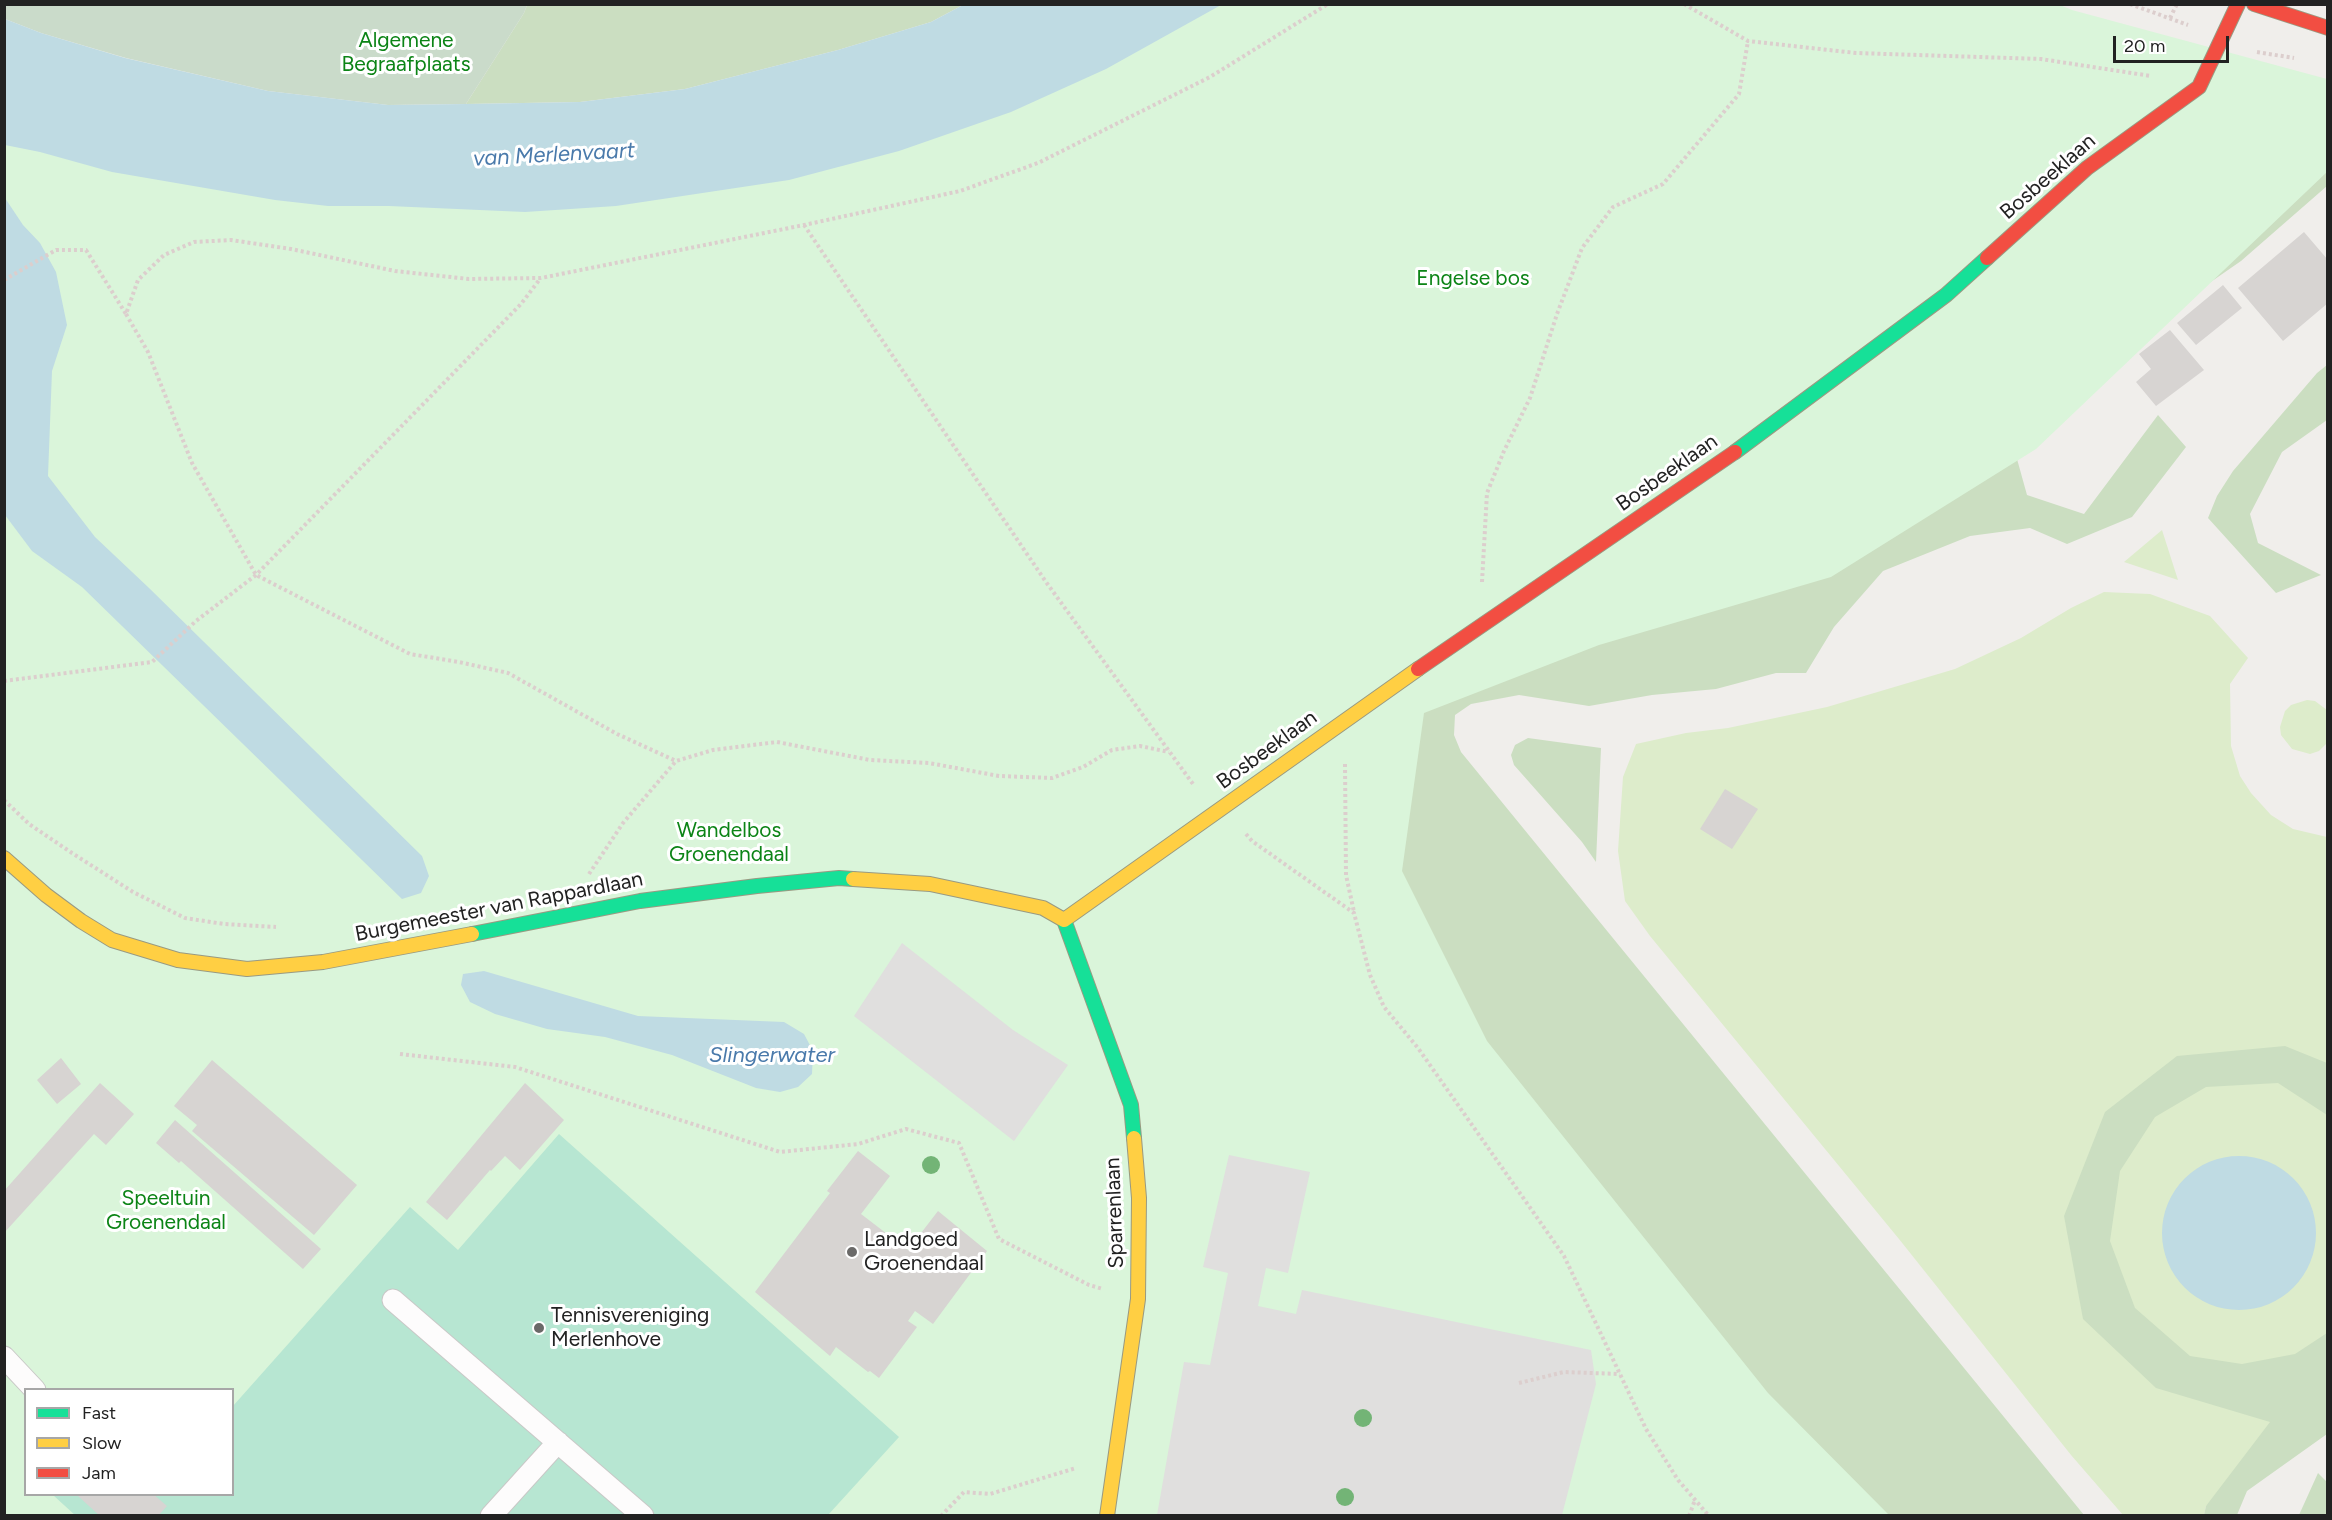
<!DOCTYPE html>
<style>
body{margin:0}
#map{position:relative;width:2332px;height:1520px;overflow:hidden;background:#f0eeeb;font-family:Figtree,sans-serif}
canvas{display:block}
.frame{position:absolute;inset:0;border:6px solid #222;pointer-events:none}
.legend{position:absolute;left:24px;top:1388px;width:210px;height:108px;box-sizing:border-box;background:#fff;border:2px solid #a7a7a7;margin:0;padding:8px 10px;list-style:none;font-size:18px;color:#222}
.legend li{display:flex;align-items:center;gap:12px;height:30px}
.legend b{width:30px;border:2px solid #a7a7a7}
.scale{position:absolute;left:2113px;top:36px;width:116px;height:27px;box-sizing:border-box;border:3px solid #222;border-top:0;padding-left:8px;font-size:18px;line-height:21px;white-space:nowrap;color:#222;-webkit-text-stroke:4px #fff;paint-order:stroke}
</style>
<div id="map">
<canvas width="2332" height="1520"></canvas>
<div class="frame"></div>
<ul class="legend">
<li><b style="height:8px;background:#16e098"></b>Fast</li>
<li><b style="height:8px;background:#ffcf43"></b>Slow</li>
<li><b style="height:8px;background:#f24e42"></b>Jam</li>
</ul>
<div class="scale">20 m</div>
</div>
<script>
const ctx = document.querySelector('canvas').getContext('2d');
ctx.lineJoin = 'round';
function paint(path, color) { ctx.fillStyle = color; ctx.fill(path, 'evenodd'); }
const toPath = rows => new Path2D(rows.map(r => 'M' + r).join(''));
function trace(path, color, width, dash) { ctx.strokeStyle = color; ctx.lineWidth = width; ctx.lineCap = dash ? 'butt' : 'round'; ctx.setLineDash(dash || []); ctx.stroke(path); }
function drawText(font, color, halo, rows, align = 'center') {
  ctx.font = font + ' Figtree,sans-serif'; ctx.lineWidth = 6; ctx.setLineDash([]); ctx.textBaseline = 'middle'; ctx.strokeStyle = halo; ctx.fillStyle = color; for (const [text, x, y, turn = 0] of rows) {
    ctx.save(); ctx.translate(x, y); ctx.rotate((+turn || 0) * Math.PI / 180); ctx.textAlign = isNaN(turn) ? turn : align; if (halo) ctx.strokeText(text, 0, 0); ctx.fillText(text, 0, 0); ctx.restore();
  }
}
const grass = toPath([
 [2162,530,2178,580,2124,562],
 [2104,592,2150,594,2210,616,2248,658,2230,684,2231,746,2240,776,2251,793,2271,815,2293,829,2327,837,2327,1431,2206,1506,2204,1515,2123,1515,2071,1455,1899,1239,1650,936,1625,901,1618,851,1623,777,1636,744,1686,733,1728,728,1827,707,1955,669,2021,638,2071,608],
 [2307,700,2315,701,2327,710,2327,743,2319,751,2310,754,2292,749,2281,735,2280,727,2285,711,2291,705]
]);
const forest = toPath([
 [527,5,963,5,931,22,838,50,685,89,580,102,466,104,524,13],
 [2327,83,2327,186,2241,261,2007,423,2027,495,2084,514,2158,415,2186,447,2132,517,2067,544,2030,528,1970,536,1883,571,1834,627,1806,673,1776,673,1716,689,1652,695,1589,706,1519,695,1471,704,1455,715,1454,735,1461,752,2084,1515,1562,1515,1119,921],
 [2327,365,2327,420,2282,452,2250,514,2258,543,2321,575,2276,593,2208,518,2217,496,2233,471,2317,373],
 [1528,738,1601,748,1596,862,1582,842,1514,765,1511,755,1515,745],
 [2285,1046,2327,1063,2327,1115,2278,1083,2206,1087,2155,1117,2120,1171,2110,1241,2135,1308,2190,1356,2242,1364,2295,1354,2327,1333,2327,1434,2247,1491,2237,1515,2204,1515,2206,1506,2270,1422,2156,1388,2083,1319,2064,1216,2105,1112,2177,1056],
 [2318,1473,2327,1482,2327,1515,2299,1515]
]);
const cemetery = toPath([
 [4,5,527,5,524,13,466,104,388,105,268,91,126,58,41,33,5,19]
]);
const park = toPath([
 [1149,4,2060,5,2072,10,2327,79,2327,172,2036,449,1831,577,1599,645,1424,713,1402,871,1487,1041,1768,1393,1889,1515,5,1515,5,79,293,181],
 [26,1390,232,1390,232,1494,26,1494]
]);
const pitch = toPath([
 [559,1134,899,1437,828,1515,76,1516,53,1495,232,1494,233,1406,410,1207,458,1250]
]);
const parking = toPath([
 [902,943,1013,1030,1068,1065,1014,1141,854,1016],
 [1229,1155,1310,1172,1288,1273,1266,1268,1258,1306,1296,1314,1302,1290,1591,1350,1596,1384,1562,1515,1157,1515,1184,1362,1210,1365,1228,1273,1203,1267]
]);
const water = toPath([
 [963,5,1221,5,1106,69,1011,112,899,151,789,180,616,206,525,212,389,206,328,206,275,200,112,172,40,152,5,145,5,19,41,33,125,58,268,91,388,105,466,104,580,102,685,89,838,50,931,22],
 [5,198,23,225,40,243,56,272,67,325,52,371,48,476,95,537,149,588,422,856,429,876,421,893,402,899,82,587,32,551,5,515],
 [484,971,638,1016,784,1022,804,1034,813,1051,812,1074,798,1087,780,1092,756,1088,672,1055,605,1037,547,1029,495,1014,470,1002,461,985,463,974],
 '2162 1233a77 77 0 1 1 154 0a77 77 0 1 1-154 0Z'
]);
const building = toPath([
 [2304,232,2328,260,2328,303,2283,341,2238,288],
 [2223,285,2242,308,2196,345,2177,323],
 [2170,330,2204,370,2156,406,2136,382,2151,369,2139,354],
 [1725,789,1758,809,1732,849,1700,829],
 [61,1058,81,1084,57,1104,37,1080],
 [212,1060,357,1185,314,1235,192,1131,197,1125,174,1106],
 [100,1083,134,1114,106,1145,94,1134,4,1233,4,1191],
 [525,1083,564,1120,520,1170,505,1156,491,1171,490,1170,447,1220,426,1202],
 [175,1120,321,1249,303,1269,181,1161,179,1163,156,1143],
 [858,1151,890,1176,861,1214,908,1250,938,1211,987,1251,933,1324,915,1311,908,1321,917,1327,879,1378,870,1371,868,1372,836,1347,830,1356,755,1292,830,1193,827,1191],
 [80,1494,153,1494,167,1506,158,1516,100,1516,78,1496]
]);
const path = toPath([
 [1684,4,1748,41,1856,53,2041,59,2151,76],
 [2130,4,2188,25],
 [2170,18,2177,4],
 [2257,52,2294,58],
 [804,225,1046,582,1193,784],
 [4,280,56,250,86,250,126,314,138,280,164,255,194,242,231,240,291,249,395,271,469,279,541,278,804,225,960,191,1038,163,1210,77,1328,4],
 [126,314,148,352,192,463,256,575,410,654,459,662,508,673,617,734,676,761],
 [1482,582,1487,493,1504,451,1530,398,1557,314,1582,248,1613,207,1663,184,1739,94,1748,41],
 [4,681,152,662,196,621,256,575,521,304,540,279],
 [1345,764,1346,875,1354,912],
 [4,800,29,824,72,853,133,892,185,918,224,924,276,927],
 [1246,834,1252,841,1354,913,1370,975,1384,1007,1418,1048,1564,1256,1646,1429,1678,1480,1709,1516],
 [589,874,623,823,676,761,713,750,777,742,870,760,929,763,999,776,1052,778,1083,767,1112,750,1140,746,1169,752],
 [400,1054,515,1067,780,1152,858,1144,906,1129,959,1143,999,1239,1089,1285,1103,1289],
 [1519,1383,1564,1372,1620,1374],
 [941,1516,964,1492,990,1494,1076,1468],
 [1689,1516,1695,1500]
]);
const lane = toPath([
 [393,1300,643,1516],
 [4,1357,35,1390],
 [491,1516,558,1442]
]);
const fast = toPath([
 [1735,452,1946,295,1987,258],
 [1064,920,1131,1105,1134,1138],
 [472,934,640,901,757,886,839,878,853,879]
]);
const slow = toPath([
 [4,858,46,895,81,921,112,940,178,960,247,969,323,962,472,934],
 [853,879,930,884,1043,908,1064,920],
 [1064,920,1418,669],
 [1107,1516,1138,1299,1139,1198,1134,1138]
]);
const jam = toPath([
 [2254,4,2328,28],
 [1987,258,2087,168,2199,87,2238,4],
 [1418,669,1735,452]
]);
const trees = [
 [931,1165],
 [1363,1418],
 [1345,1497]
];
const markers = [
 [852,1252,6,"#6a6968"],
 [539,1328,6,"#6a6968"]
];
const parkNames = [
 ["Algemene",406,41],
 ["Begraafplaats",406,65],
 ["Engelse bos",1473,279],
 ["Wandelbos",729,831],
 ["Groenendaal",729,855],
 ["Speeltuin",166,1199],
 ["Groenendaal",166,1223]
];
const streetNames = [
 ["Bosbeeklaan",2048,177,-41],
 ["Bosbeeklaan",1667,473,-35],
 ["Bosbeeklaan",1267,750,-36],
 ["Burgemeester van Rappardlaan",499,907,-11],
 ["Sparrenlaan",1115,1213,-92]
];
const poiNames = [
 ["Landgoed",864,1240],
 ["Groenendaal",864,1264],
 ["Tennisvereniging",551,1316],
 ["Merlenhove",551,1340]
];
const waterNames = [
 ["van Merlenvaart",554,155,-3],
 ["Slingerwater",772,1056]
];
paint(grass, '#ddeccb');
paint(forest, '#cbdec1');
paint(cemetery, '#cadbca');
paint(park, '#daf5da');
paint(pitch, '#b7e6d2');
paint(parking, '#e0dfde');
paint(water, '#bfdbe3');
paint(building, '#d7d4d2');
trace(lane, '#c9c8c7', 23);
trace(fast, '#999a82', 16);
trace(slow, '#999a82', 16);
trace(jam, '#999a82', 16);
trace(path, '#dccecd', 4, [3, 3]);
trace(lane, '#fdfcfc', 21);
trace(fast, '#16e098', 14);
trace(slow, '#ffcf43', 14);
trace(jam, '#f24e42', 14);
ctx.fillStyle = '#73b476';
for (const [x, y] of trees) { ctx.beginPath(); ctx.arc(x, y, 9, 0, 2 * Math.PI); ctx.fill(); }
for (const [x, y, r, color] of markers) { const dot = new Path2D(); dot.arc(x, y, r, 0, 2 * Math.PI); ctx.fillStyle = color; ctx.fill(dot); trace(dot, '#fff', 2); }
drawText('21px', '#0c8416', '#fff', parkNames);
drawText('21px', '#222', '#fff', streetNames);
drawText('21px', '#222', '#fff', poiNames, 'left');
drawText('italic 22px', '#4a7aab', '#fff', waterNames);
</script>
